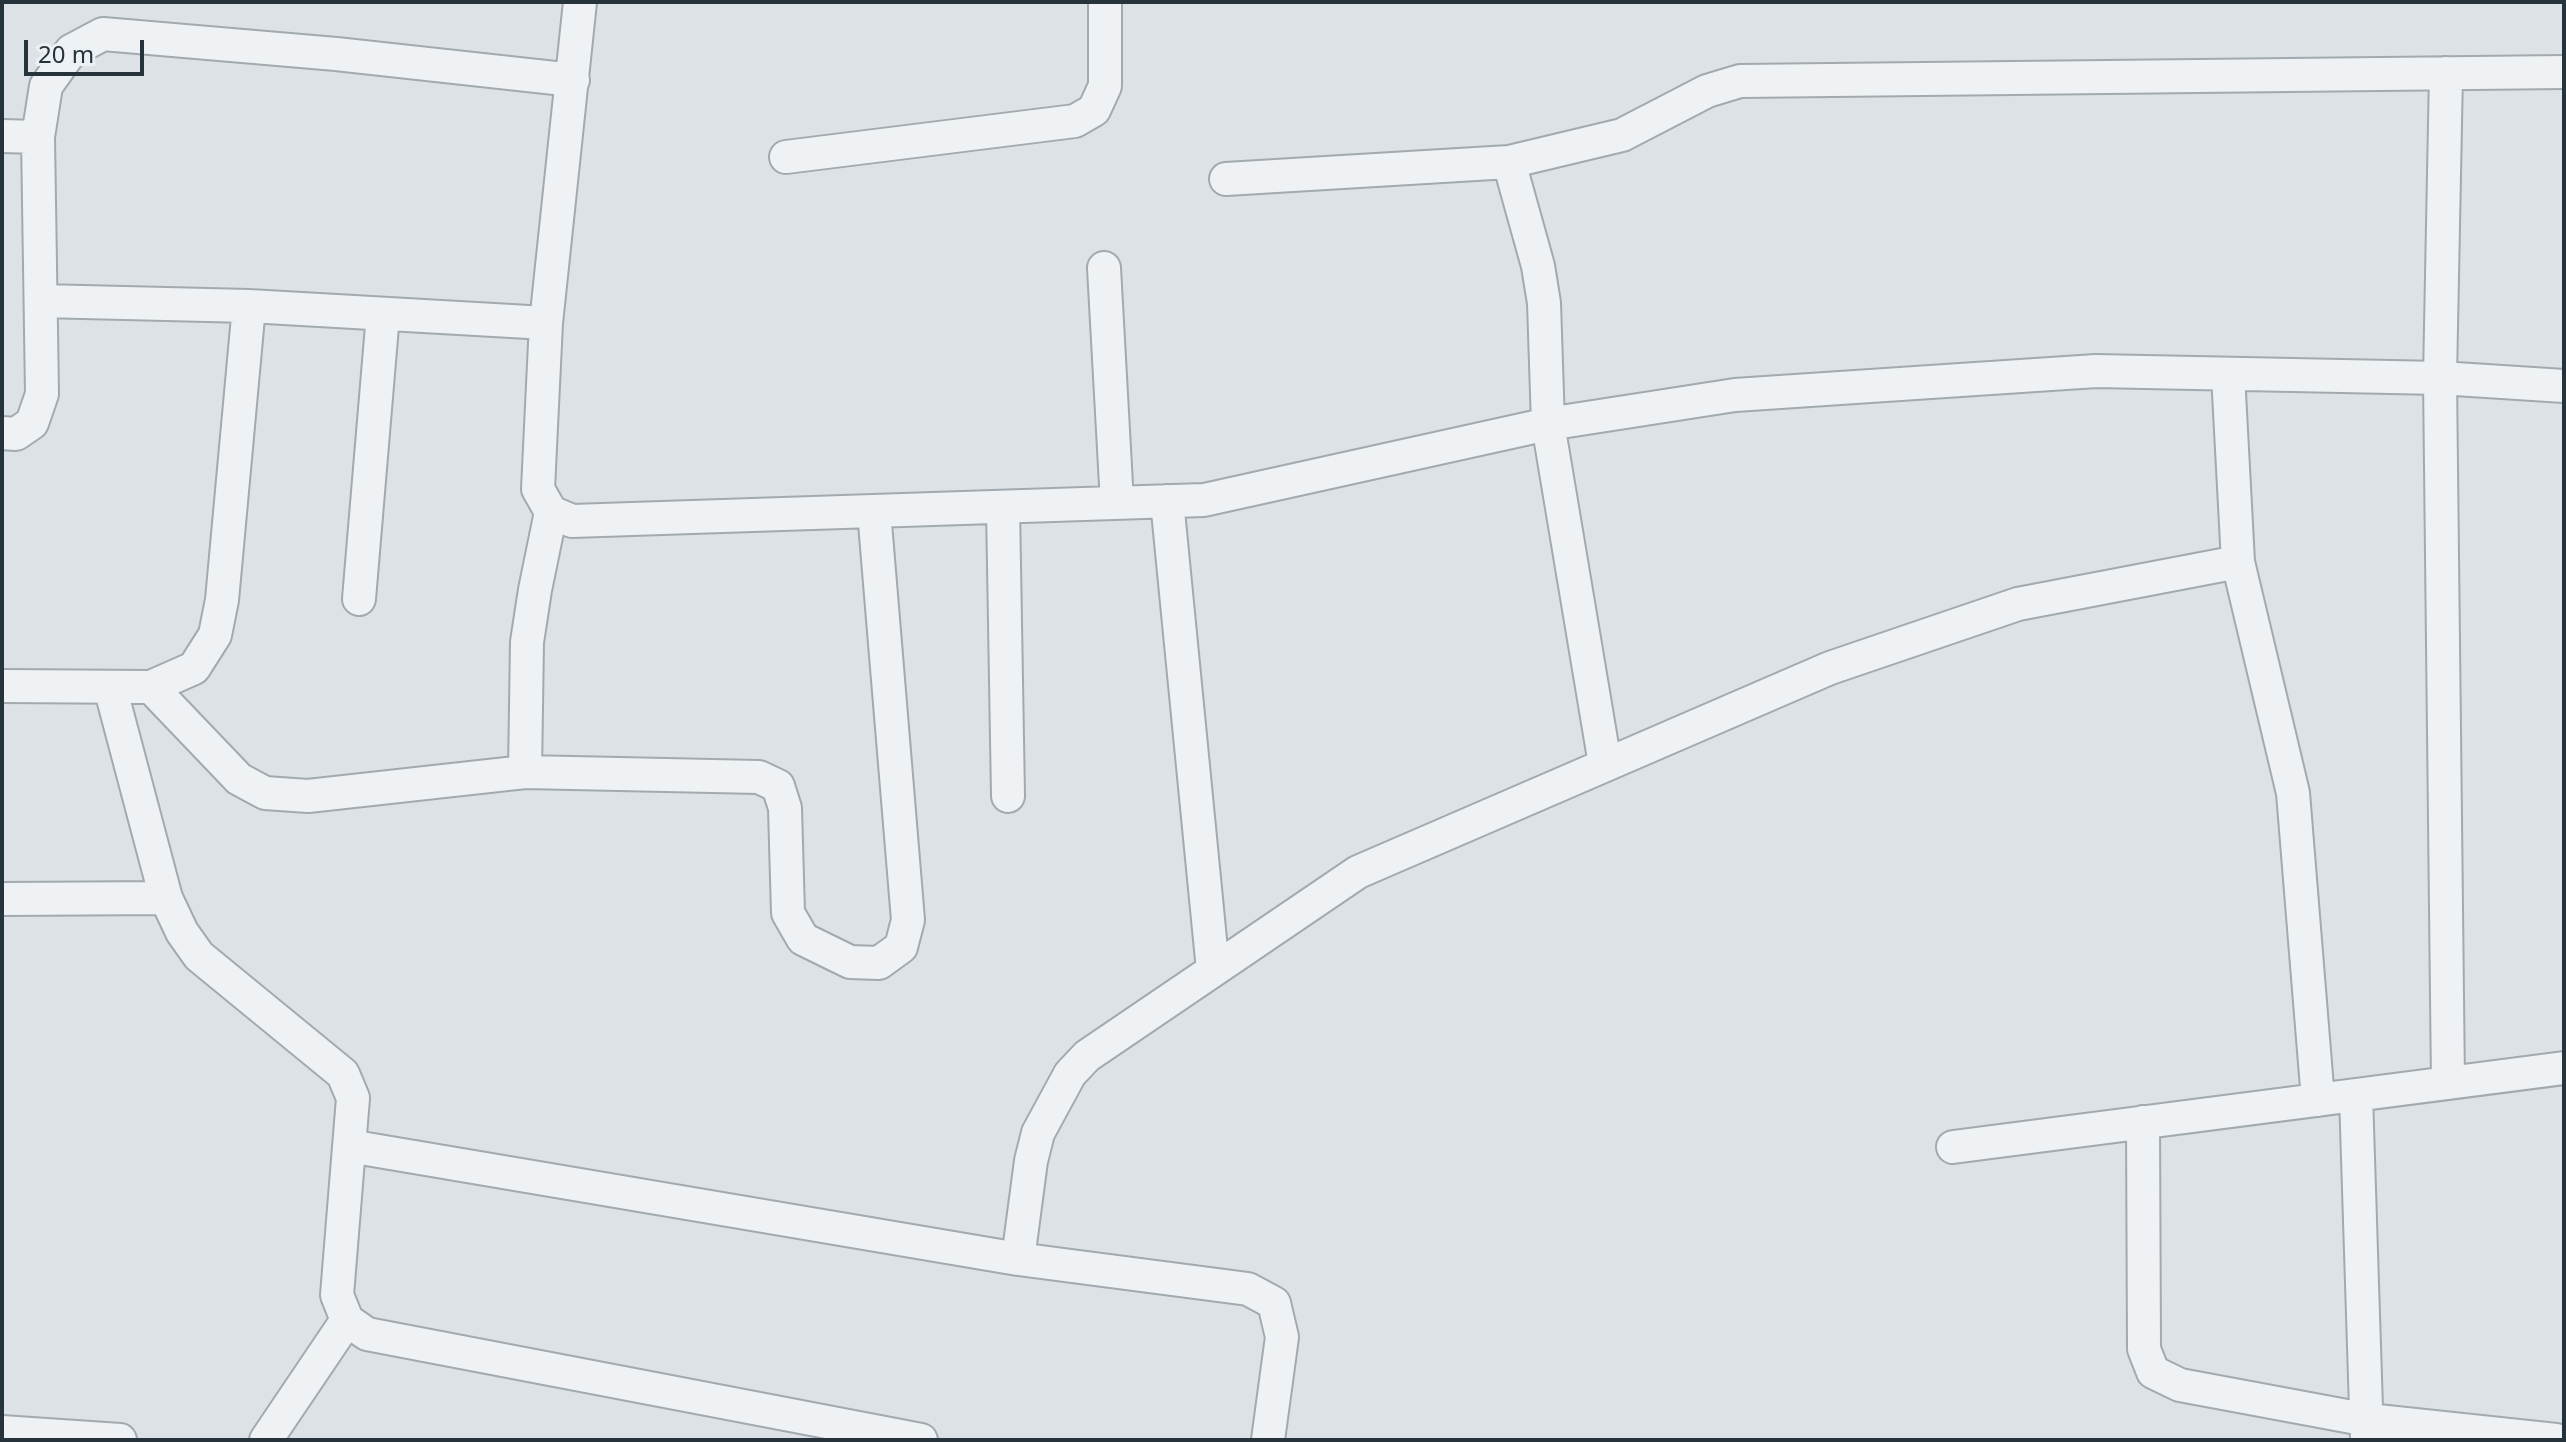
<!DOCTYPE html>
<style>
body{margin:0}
#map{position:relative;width:2566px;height:1442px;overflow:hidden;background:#dce2e6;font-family:"Noto Sans",sans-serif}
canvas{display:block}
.frame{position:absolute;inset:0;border:4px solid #27333b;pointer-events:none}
.scale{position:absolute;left:24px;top:40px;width:120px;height:36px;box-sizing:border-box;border:4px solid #27333b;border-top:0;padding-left:10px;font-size:24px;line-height:28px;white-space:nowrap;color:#27333b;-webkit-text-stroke:6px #ebf1f4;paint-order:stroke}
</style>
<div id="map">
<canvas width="2566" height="1442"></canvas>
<div class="frame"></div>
<div class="scale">20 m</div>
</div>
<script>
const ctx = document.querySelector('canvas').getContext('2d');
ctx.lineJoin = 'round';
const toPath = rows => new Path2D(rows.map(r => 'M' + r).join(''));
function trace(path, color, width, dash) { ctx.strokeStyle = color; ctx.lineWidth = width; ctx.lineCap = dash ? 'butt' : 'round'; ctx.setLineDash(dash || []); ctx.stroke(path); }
const minor = toPath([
 [580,2,546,323,538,489,551,512,572,521,1204,500,1548,424,1735,395,2096,371,2440,378,2564,386],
 [2446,73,2440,378,2448,1083],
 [2,136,38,137],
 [786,157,1075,121,1094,110,1105,86,1105,2],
 [1509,162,1538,266,1544,303,1548,424,1605,764],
 [1226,179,1509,162,1622,135,1707,91,1740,81,2564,72],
 [1104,268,1117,503],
 [41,301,249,306,546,323],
 [2228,374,2238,562,2293,793,2318,1100],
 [2,433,16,434,32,423,42,394,38,137,46,86,71,51,103,34,336,54,573,80],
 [1167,501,1213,970],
 [1003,507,1008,796],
 [359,599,383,314],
 [2,686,151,687,194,668,215,635,222,600,249,306],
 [110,687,166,898,182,932,199,956,343,1074,353,1098,337,1295,347,1320,367,1334,921,1440],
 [151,687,239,779,265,793,308,796,525,772,759,777,778,786,785,808,788,913,803,939,850,962,879,963,901,947,908,920,874,511],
 [525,772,527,642,535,590,551,512],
 [2,899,166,898],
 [2356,1095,2367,1440],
 [2143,1122,2144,1349,2153,1372,2180,1385,2368,1420,2556,1440],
 [349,1146,1018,1259,1248,1289,1274,1303,1282,1337,1268,1440],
 [1953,1147,2564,1068],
 [1018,1259,1031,1161,1038,1133,1070,1074,1087,1056,1358,872,1830,668,2018,604,2238,562],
 [2,1432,120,1440],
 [266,1440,347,1320]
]);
trace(minor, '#a2aaaf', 36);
trace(minor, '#eff2f4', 32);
</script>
